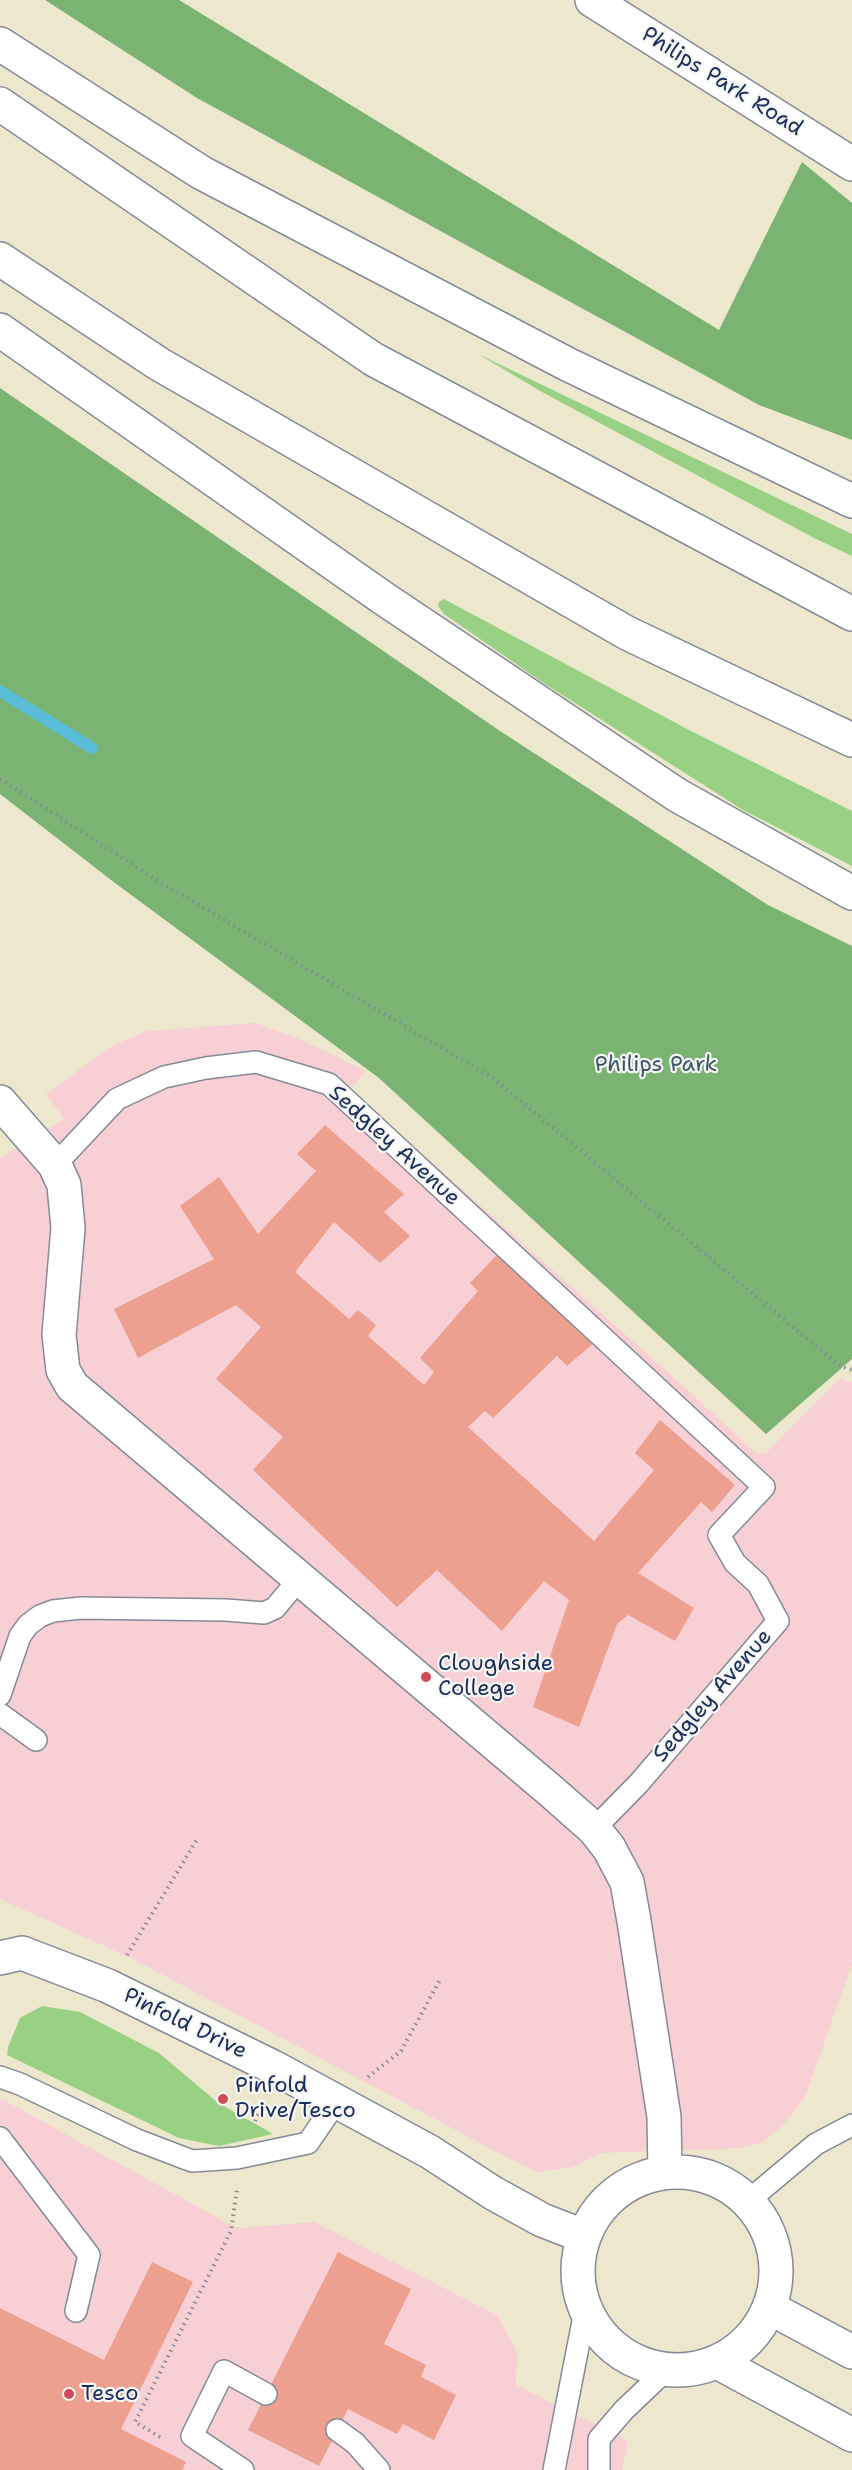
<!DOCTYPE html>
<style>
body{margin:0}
canvas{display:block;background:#ede7ce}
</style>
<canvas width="852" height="2470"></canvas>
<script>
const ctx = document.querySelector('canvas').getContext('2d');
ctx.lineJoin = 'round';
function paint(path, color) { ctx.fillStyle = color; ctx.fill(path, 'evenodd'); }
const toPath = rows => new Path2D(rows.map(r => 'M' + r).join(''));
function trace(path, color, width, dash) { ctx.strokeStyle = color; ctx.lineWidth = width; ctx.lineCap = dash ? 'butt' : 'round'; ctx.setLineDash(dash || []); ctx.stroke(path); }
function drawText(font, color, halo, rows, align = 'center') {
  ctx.font = font + ' "Shantell Sans",sans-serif'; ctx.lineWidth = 4.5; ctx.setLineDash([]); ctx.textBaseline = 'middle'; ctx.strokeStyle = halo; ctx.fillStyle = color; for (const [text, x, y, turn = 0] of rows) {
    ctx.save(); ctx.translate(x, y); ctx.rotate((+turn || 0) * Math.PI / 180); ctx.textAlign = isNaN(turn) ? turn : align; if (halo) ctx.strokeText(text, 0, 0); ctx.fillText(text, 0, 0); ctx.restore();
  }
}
const built = toPath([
 [256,1023,299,1039,366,1071,350,1090,663,1368,756,1453,766,1453,840,1378,852,1382,852,1964,805,2097,783,2125,763,2142,743,2148,600,2153,573,2167,538,2172,501,2154,131,1958,0,1899,0,1158,64,1119,46,1094,113,1045,148,1031],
 [2,2099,225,2222,240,2228,314,2222,497,2315,517,2352,516,2385,628,2441,622,2470,0,2470,0,2102]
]);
const green = toPath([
 [478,354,852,534,852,556,814,538,542,392],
 [444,599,689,730,852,811,852,866,743,810,542,682,444,614,438,606,439,602],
 [42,2006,80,2012,159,2053,217,2102,273,2134,219,2146,179,2138,7,2055,8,2047,20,2018]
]);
const forest = toPath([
 [45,0,179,0,719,330,802,162,852,203,852,440,759,405,197,98],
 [0,388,500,731,768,905,852,946,852,1359,766,1434,379,1078,115,883,0,794]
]);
const stream = toPath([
 [0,691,92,748]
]);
const building = toPath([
 [325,1125,404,1194,384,1212,410,1236,380,1263,334,1222,295,1272,349,1319,358,1310,376,1325,368,1336,424,1385,434,1372,420,1358,478,1291,470,1283,497,1255,594,1343,567,1366,557,1356,493,1418,485,1411,468,1427,594,1541,654,1470,635,1453,660,1420,735,1485,712,1512,701,1502,638,1573,694,1608,675,1641,628,1615,617,1624,579,1727,533,1707,569,1600,544,1581,502,1631,437,1570,397,1607,253,1470,283,1437,216,1379,261,1327,236,1305,138,1358,114,1309,214,1259,180,1206,219,1177,258,1234,316,1171,297,1154],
 [338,2252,411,2289,384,2344,426,2365,421,2377,456,2395,434,2440,403,2424,397,2434,348,2409,319,2466,248,2430],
 [152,2262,193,2282,121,2429,186,2462,182,2470,0,2470,0,2308,104,2360]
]);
const path = toPath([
 [0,779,158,881,493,1078,840,1366,852,1370],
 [127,1955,198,1838],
 [368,2077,401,2051,441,1978],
 [255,2121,262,2103],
 [160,2437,135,2422,231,2231,237,2189]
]);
const service = toPath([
 [55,1165,117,1099,164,1077,206,1068,256,1062,329,1084,764,1487,719,1535,735,1563,758,1584,778,1621,639,1783,594,1829],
 [0,1695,20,1636,28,1625,40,1616,53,1611,81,1608,226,1610,264,1613,275,1608,300,1578],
 [0,1714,36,1740],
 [0,2077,20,2084,137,2140,192,2161,237,2158,308,2143,336,2102],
 [0,2138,89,2255,76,2311],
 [748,2201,816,2144,852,2125],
 [337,2430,355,2443,379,2470],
 [243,2470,192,2436,224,2371,266,2394],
 [554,2470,585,2311],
 [599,2470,599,2439,624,2410,665,2371]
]);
const minor = toPath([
 [592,0,852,164],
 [0,1102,55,1165,64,1185,68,1228,59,1335,63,1370,72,1386,552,1792,594,1829,609,1848,627,1882,634,1921,664,2117,665,2172],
 [0,1958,22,1953,108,1986,275,2068,430,2152,493,2193,542,2220,583,2236],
 '578 2271a99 99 0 1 1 198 0a99 99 0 1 1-198 0Z',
 [770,2308,852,2352],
 [719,2363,852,2435]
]);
const motorway = toPath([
 [0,44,202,173,567,364,852,501],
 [0,104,373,359,852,614],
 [0,259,159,364,627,633,852,740],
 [0,330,383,598,677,795,852,893]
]);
const markers = [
 [426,1677,6,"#d1495b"],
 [223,2099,6,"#d1495b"],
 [69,2394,6,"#d1495b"]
];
const streetNames = [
 ["Philips Park Road",722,82,32],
 ["Sedgley Avenue",394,1146,42],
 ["Sedgley Avenue",713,1696,-49],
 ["Pinfold Drive",185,2024,26]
];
const parkNames = [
 ["Philips Park",656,1065]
];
const poiNames = [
 ["Cloughside",438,1664],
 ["College",438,1689],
 ["Pinfold",235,2086],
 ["Drive/Tesco",235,2111],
 ["Tesco",81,2394]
];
paint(built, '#f7cfd4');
paint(green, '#99d184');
paint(forest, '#7ab372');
trace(stream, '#59bdd7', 12);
paint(building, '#eda08f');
trace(service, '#848b96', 24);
trace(minor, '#848b96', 36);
trace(motorway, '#848b96', 36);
trace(path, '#848b96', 4, [1.5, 4.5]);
trace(service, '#fff', 21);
trace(minor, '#fff', 33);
trace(motorway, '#fff', 33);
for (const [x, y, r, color] of markers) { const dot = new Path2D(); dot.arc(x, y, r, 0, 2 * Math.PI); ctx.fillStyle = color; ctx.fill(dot); trace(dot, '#f6f6f2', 2); }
drawText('22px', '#1b2f5e', '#f6f6f2', streetNames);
drawText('22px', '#3a5868', '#f6f6f2', parkNames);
drawText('22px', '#1b2f5e', '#f6f6f2', poiNames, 'left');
</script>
